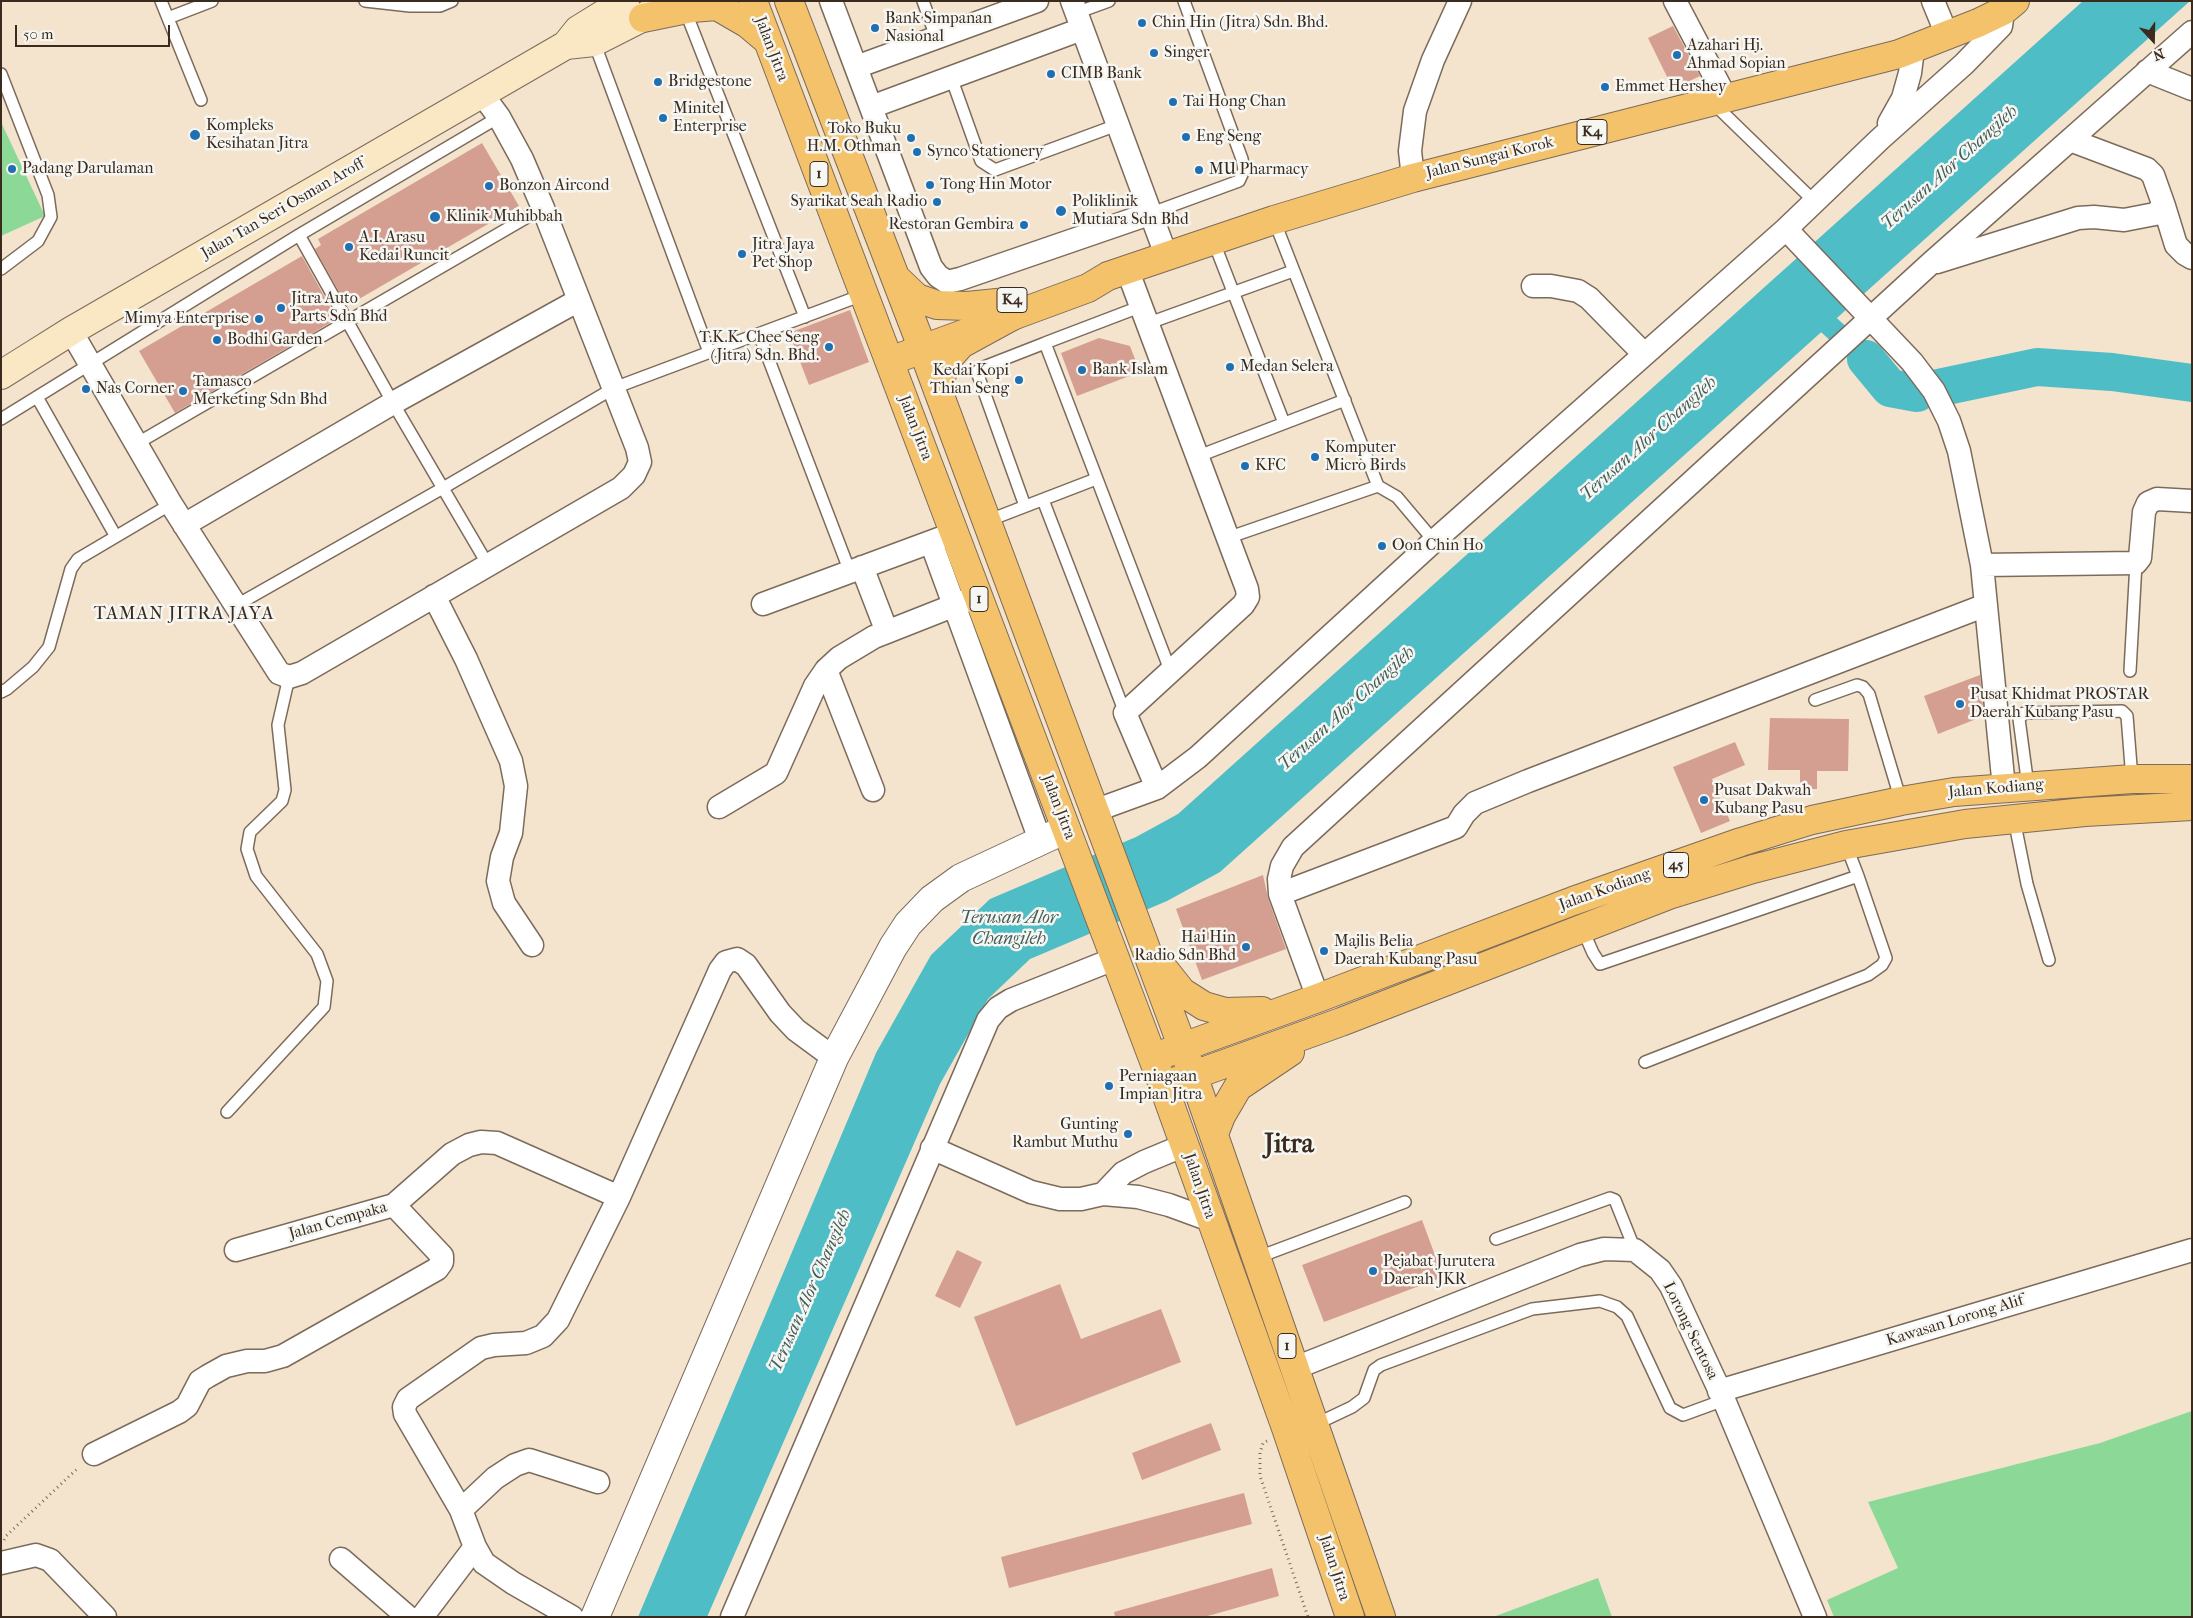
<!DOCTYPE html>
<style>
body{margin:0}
#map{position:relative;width:2193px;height:1618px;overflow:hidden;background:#f4e3cd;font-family:"IM FELL French Canon",serif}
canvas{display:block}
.frame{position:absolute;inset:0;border:2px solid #3b2a1e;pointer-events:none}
.north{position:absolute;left:2128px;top:15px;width:50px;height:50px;-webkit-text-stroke:4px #f6f6f2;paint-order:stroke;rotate:159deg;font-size:14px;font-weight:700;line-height:20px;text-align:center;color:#3b2a1e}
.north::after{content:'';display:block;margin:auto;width:18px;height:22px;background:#3b2a1e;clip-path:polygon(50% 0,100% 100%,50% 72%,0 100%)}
.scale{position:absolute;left:15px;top:25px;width:155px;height:22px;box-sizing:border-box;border:2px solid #3b2a1e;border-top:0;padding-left:6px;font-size:15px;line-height:18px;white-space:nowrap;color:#3b2a1e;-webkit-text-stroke:4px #f6f6f2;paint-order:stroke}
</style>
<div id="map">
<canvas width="2193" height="1618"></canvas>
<div class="frame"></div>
<div class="north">N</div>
<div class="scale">50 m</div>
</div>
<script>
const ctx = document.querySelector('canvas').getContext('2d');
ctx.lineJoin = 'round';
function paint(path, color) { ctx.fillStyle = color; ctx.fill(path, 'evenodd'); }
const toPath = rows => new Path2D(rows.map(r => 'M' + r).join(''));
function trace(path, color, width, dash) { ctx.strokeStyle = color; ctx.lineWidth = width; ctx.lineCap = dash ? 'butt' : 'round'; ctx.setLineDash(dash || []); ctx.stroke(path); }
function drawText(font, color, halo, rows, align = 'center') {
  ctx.font = font + ' "IM FELL French Canon",serif'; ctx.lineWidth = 5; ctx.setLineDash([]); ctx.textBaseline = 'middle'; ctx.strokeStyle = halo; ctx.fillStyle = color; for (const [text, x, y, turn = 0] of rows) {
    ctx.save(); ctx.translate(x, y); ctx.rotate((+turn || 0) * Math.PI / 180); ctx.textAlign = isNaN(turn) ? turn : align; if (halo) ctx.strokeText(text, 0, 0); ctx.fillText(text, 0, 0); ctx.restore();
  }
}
const green = toPath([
 [1,122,45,216,1,236],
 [2192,1411,2192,1617,1834,1617,1827,1600,1898,1568,1868,1502,2100,1443],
 [1598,1578,1612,1617,1493,1617]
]);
const water = toPath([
 [2083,1,2190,1,1220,872,1167,901,1030,959,988,999,940,1084,707,1617,638,1617,876,1053,931,955,990,899,1136,837,1178,814]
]);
const canal = toPath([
 [1808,306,1866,359]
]);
const river = toPath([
 [1866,359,1890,388,1917,393],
 [1938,388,2037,367,2112,372,2192,383]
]);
const building = toPath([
 [1673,26,1700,76,1673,89,1648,38],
 [482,143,519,206,347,306,315,249,321,245,318,239],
 [302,256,334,314,332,315,335,320,175,413,139,351],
 [850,310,869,362,809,385,789,333],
 [1099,338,1130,346,1140,372,1077,396,1061,353],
 [1980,675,1984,716,1938,734,1924,696],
 [1770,718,1849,719,1848,771,1817,771,1817,789,1800,789,1800,770,1768,770],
 [1735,742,1745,765,1712,779,1730,821,1701,833,1673,767],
 [1263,875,1268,898,1286,949,1202,980,1176,909],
 [1422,1220,1443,1277,1324,1322,1302,1265],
 [957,1250,982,1262,960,1308,935,1296],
 [1060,1284,1081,1339,1161,1309,1181,1362,1016,1426,974,1317],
 [1211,1423,1221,1450,1142,1480,1132,1453],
 [1244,1493,1252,1524,1009,1588,1001,1557],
 [1272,1568,1279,1596,1204,1617,1115,1617,1114,1612]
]);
const path = toPath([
 [1267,1441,1263,1443,1260,1453,1260,1476,1308,1617],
 [4,1540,6,1536,78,1468]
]);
const service = toPath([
 [161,1,201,100],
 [365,1,410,6,440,6,452,1],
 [923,1,936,37],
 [685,10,805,317],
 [1076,13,1109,1],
 [168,18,212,1],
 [594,42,709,352],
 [1,74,48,195,51,217,38,241,1,269],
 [951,77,981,161,995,170,1117,125],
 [1713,103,1814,201],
 [1149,214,1239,181,1244,170,1242,159,1184,1],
 [1274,220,1378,486,1397,497,1434,541],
 [299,235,393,403,488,565],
 [1213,240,1284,423],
 [1149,323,1293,271],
 [759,334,850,572],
 [1045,343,1142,306],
 [37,397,115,535],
 [1,419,299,235,499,117],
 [136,444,543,208],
 [1196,457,1345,400],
 [1043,500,1125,713],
 [1025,506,977,372,981,368,1045,343,1170,670],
 [987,521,1096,479],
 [1227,538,1378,486],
 [235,606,443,488,614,388,865,294],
 [2130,671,2136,563],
 [1,692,7,689,33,667,49,647,71,569,78,559,171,504],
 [1815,700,1857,685,1863,687,1869,694,1901,801],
 [2028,786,2019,719,2024,713,2122,711,2127,716,2132,779],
 [2014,819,2027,884,2049,960],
 [1846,845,1858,876],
 [1582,928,1593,953,1600,964,1858,876,1886,958,1882,965,1868,975,1645,1062],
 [227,1112,324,1007,327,981,317,954,256,876,247,849,250,832,282,801,285,790,278,725,289,677],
 [1496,1239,1610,1198,1615,1200,1635,1250],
 [1256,1258,1405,1202],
 [1314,1425,1352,1407,1364,1398,1374,1370,1381,1365,1532,1309,1600,1301,1617,1307,1627,1316,1670,1408,1683,1415,1724,1400]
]);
const minor = toPath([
 [831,1,931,267,938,276,947,282,960,279,1149,214],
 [1072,1,1166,255],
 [1675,1,1726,98],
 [1933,1,1947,35],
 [856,67,1037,1],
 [2147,71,2192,89],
 [871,107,1082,29],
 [1889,123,1903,98,1910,73,1913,49],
 [1413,178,1410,151,1415,111,1433,60,1460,1],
 [2164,206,2176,245,2185,254,2192,258],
 [1786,229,1912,362,1934,391,1949,421,1959,451,1982,565,2004,788],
 [1937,262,2078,218,2094,217,2124,220,2155,214,2164,206,2153,175,2147,169,2070,140],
 [1127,269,1247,589,1248,597,1243,605,1125,713,1157,788],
 [1533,286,1551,286,1578,291,1589,298,1644,354],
 [71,331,171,504,279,673,289,677,302,673,621,488,634,475,640,462,637,448,543,208,522,159,499,117,482,94],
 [184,525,393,403,579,300],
 [931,542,1040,840],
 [1982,565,2136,563,2140,558,2144,512,2148,503,2157,499,2192,501],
 [862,567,887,632],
 [434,596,466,659,511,761,516,786,511,833,502,857,498,881,504,903,532,945],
 [763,604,944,537],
 [826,670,873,790],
 [719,807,776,773,815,686,826,670,839,658,874,637,978,596],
 [1094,811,1157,788,1198,757,1434,541,1786,229,1880,139,1964,64,2001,26,2003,11],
 [1280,894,1456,827,1464,814,1475,803,1528,781,1986,605],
 [1318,998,1280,894,1279,879,1282,866,1293,847,1931,263,2192,32],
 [932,1148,1031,1192,1060,1199,1081,1199,1103,1194,1138,1197,1169,1205,1210,1220],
 [1103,1194,1123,1173,1144,1162,1185,1145],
 [236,1250,394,1205,452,1154,469,1145,481,1142,497,1143,619,1197],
 [1295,1368,1580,1255,1604,1249,1635,1250,1660,1270,1671,1286,1724,1400,1815,1617],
 [1719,1391,2192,1250],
 [94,1454,179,1412,187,1406,200,1381,208,1376,226,1366,247,1361,265,1361,283,1356,437,1269,442,1262,442,1256,394,1205],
 [461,1510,495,1478,515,1465,529,1460,598,1482],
 [341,1559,408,1617],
 [1,1563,36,1555,50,1560,105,1617],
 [422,1617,475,1547],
 [572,1617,513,1583,484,1563,475,1547,461,1510,405,1414,404,1407,408,1399,481,1348,494,1345,526,1343,543,1336,558,1320,619,1197,720,970,726,962,737,959,746,965,780,1013,796,1030,834,1058],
 [732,1617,988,1020,998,1008,1011,1000,1114,959]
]);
const tertiary = toPath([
 [595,1617,834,1058,893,947,908,924,932,899,961,878,1066,829]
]);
const secondary = toPath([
 [566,45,594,42,663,7],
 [1,375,71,331,566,45,578,30,625,1]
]);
const primary = toPath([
 [890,361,1088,288,1108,276,1274,220,1413,178,1899,54,1978,23,2003,11,2015,1]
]);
const trunk = toPath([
 [753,1,1163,1085,1286,1428,1350,1617],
 [789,1,917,334,1193,1075,1381,1617],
 [643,18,692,8,717,6,748,24,767,40],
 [897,279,917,298,937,305,967,306,1007,302],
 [938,391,945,362,961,344,1016,314],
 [1159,963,1182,992,1204,1006,1225,1012,1262,1011],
 [1166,1053,1318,998,1573,901,1741,842,1812,820,1901,801,1954,792,2132,779,2192,779],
 [1177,1081,1341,1022,1669,895,1753,869,1846,845,1965,824,2085,812,2192,806],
 [1214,1134,1221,1116,1238,1087,1290,1052]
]);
const markers = [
 [1142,23,5,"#1f6fb2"],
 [875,28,5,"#1f6fb2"],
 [1154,53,5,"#1f6fb2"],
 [1677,55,5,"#1f6fb2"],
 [1051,74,5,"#1f6fb2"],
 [658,82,5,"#1f6fb2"],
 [1605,87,5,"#1f6fb2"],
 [1173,102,5,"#1f6fb2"],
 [663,118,5,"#1f6fb2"],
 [195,135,6,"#1f6fb2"],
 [1186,137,5,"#1f6fb2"],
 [911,138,5,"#1f6fb2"],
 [917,152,5,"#1f6fb2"],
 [12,169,5,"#1f6fb2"],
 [1199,170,5,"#1f6fb2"],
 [930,185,5,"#1f6fb2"],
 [489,186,5,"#1f6fb2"],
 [937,202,5,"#1f6fb2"],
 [1061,211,6,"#1f6fb2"],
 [435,217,6,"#1f6fb2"],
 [1024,225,5,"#1f6fb2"],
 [349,247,5,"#1f6fb2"],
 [742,254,5,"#1f6fb2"],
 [281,308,5,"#1f6fb2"],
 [259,319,5,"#1f6fb2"],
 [217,340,5,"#1f6fb2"],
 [829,347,5,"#1f6fb2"],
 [1230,367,5,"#1f6fb2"],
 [1082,370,5,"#1f6fb2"],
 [1019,380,5,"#1f6fb2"],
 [86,389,5,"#1f6fb2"],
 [183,391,5,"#1f6fb2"],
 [1315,457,5,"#1f6fb2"],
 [1245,466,5,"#1f6fb2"],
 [1382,546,5,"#1f6fb2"],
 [1960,704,5,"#1f6fb2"],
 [1704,800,5,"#1f6fb2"],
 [1246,947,5,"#1f6fb2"],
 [1324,951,5,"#1f6fb2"],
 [1109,1086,5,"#1f6fb2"],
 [1128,1134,5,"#1f6fb2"],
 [1373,1271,5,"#1f6fb2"]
];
const shields = [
 [1592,132,30],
 [819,174,18],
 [1012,300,30],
 [979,599,18],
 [1676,865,25],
 [1287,1346,18]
];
const shieldNames = [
 ["K4",1592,132],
 ["1",819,174],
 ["K4",1012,300],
 ["1",979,599],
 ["45",1676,865],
 ["1",1287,1346]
];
const poiNames = [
 ["Bank Simpanan",885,19],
 ["Nasional",885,37],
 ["Chin Hin (Jitra) Sdn. Bhd.",1152,23],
 ["Azahari Hj.",1687,46],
 ["Ahmad Sopian",1687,64],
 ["Singer",1164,53],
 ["CIMB Bank",1061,74],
 ["Bridgestone",668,82],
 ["Emmet Hershey",1615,87],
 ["Tai Hong Chan",1183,102],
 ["Minitel",673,109],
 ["Enterprise",673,127],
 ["Kompleks",206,126],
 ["Kesihatan Jitra",206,144],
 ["Toko Buku",901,129,"right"],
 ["H.M. Othman",901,147,"right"],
 ["Eng Seng",1196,137],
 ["Synco Stationery",927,152],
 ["Padang Darulaman",22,169],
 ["MU Pharmacy",1209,170],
 ["Tong Hin Motor",940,185],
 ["Bonzon Aircond",499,186],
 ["Syarikat Seah Radio",927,202,"right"],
 ["Poliklinik",1072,202],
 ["Mutiara Sdn Bhd",1072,220],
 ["Klinik Muhibbah",446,217],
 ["Restoran Gembira",1014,225,"right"],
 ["A.I. Arasu",359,238],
 ["Kedai Runcit",359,256],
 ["Jitra Jaya",752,245],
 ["Pet Shop",752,263],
 ["Jitra Auto",291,299],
 ["Parts Sdn Bhd",291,317],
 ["Mimya Enterprise",249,319,"right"],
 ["T.K.K. Chee Seng",819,338,"right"],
 ["(Jitra) Sdn. Bhd.",819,356,"right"],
 ["Bodhi Garden",227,340],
 ["Medan Selera",1240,367],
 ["Bank Islam",1092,370],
 ["Kedai Kopi",1009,371,"right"],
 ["Thian Seng",1009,389,"right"],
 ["Tamasco",193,382],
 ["Merketing Sdn Bhd",193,400],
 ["Nas Corner",96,389],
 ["Komputer",1325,448],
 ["Micro Birds",1325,466],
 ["KFC",1255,466],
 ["Oon Chin Ho",1392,546],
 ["Pusat Khidmat PROSTAR",1970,695],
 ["Daerah Kubang Pasu",1970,713],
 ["Pusat Dakwah",1714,791],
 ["Kubang Pasu",1714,809],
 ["Hai Hin",1236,938,"right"],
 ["Radio Sdn Bhd",1236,956,"right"],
 ["Majlis Belia",1334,942],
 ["Daerah Kubang Pasu",1334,960],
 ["Perniagaan",1119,1077],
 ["Impian Jitra",1119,1095],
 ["Gunting",1118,1125,"right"],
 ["Rambut Muthu",1118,1143,"right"],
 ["Pejabat Jurutera",1383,1262],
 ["Daerah JKR",1383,1280]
];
const streetNames = [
 ["Jalan Jitra",771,49,69],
 ["Jalan Sungai Korok",1490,158,-14],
 ["Jalan Tan Seri Osman Aroff",283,209,-30],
 ["Jalan Jitra",915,428,69],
 ["Jalan Kodiang",1996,789,-5],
 ["Jalan Jitra",1058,807,69],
 ["Jalan Kodiang",1605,890,-20],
 ["Jalan Jitra",1199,1186,71],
 ["Jalan Cempaka",338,1221,-16],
 ["Kawasan Lorong Alif",1955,1321,-17],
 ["Lorong Sentosa",1690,1331,64],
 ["Jalan Jitra",1334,1568,72]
];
const waterNames = [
 ["Terusan Alor Changileh",1950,168,-42],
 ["Terusan Alor Changileh",1649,439,-42],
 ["Terusan Alor Changileh",1347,709,-42],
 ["Terusan Alor",1009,919],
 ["Changileh",1009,940],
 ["Terusan Alor Changileh",811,1291,-66]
];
const neighbourhoodNames = [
 ["TAMAN JITRA JAYA",184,615]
];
const townNames = [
 ["Jitra",1289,1146]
];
paint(green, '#8cd997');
paint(water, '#4fbdc6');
trace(canal, '#4fbdc6', 21);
trace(river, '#4fbdc6', 38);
paint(building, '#d49f90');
trace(service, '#7c6b5b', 14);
trace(minor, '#7c6b5b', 25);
trace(tertiary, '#7c6b5b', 30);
trace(secondary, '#7c6b5b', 30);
trace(primary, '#7c6b5b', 30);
trace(trunk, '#7c6b5b', 30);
trace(path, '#7c6b5b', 3, [1, 4]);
trace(service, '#fff', 11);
trace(minor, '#fff', 22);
trace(tertiary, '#fff', 28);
trace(secondary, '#fae7c3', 28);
trace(primary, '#f3c26a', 28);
trace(trunk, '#f3c26a', 28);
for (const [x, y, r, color] of markers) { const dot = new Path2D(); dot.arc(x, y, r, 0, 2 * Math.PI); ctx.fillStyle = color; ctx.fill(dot); trace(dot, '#f6f6f2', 2); }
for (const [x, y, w] of shields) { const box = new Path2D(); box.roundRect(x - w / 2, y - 12.5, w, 25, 4); ctx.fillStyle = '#f6f6f2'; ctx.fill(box); trace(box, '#3b2a1e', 1); }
drawText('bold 15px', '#3b2a1e', null, shieldNames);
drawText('16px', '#3b2a1e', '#f6f6f2', poiNames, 'left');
drawText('16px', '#3b2a1e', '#f6f6f2', streetNames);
drawText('italic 18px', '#425d59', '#f6f6f2', waterNames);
ctx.letterSpacing = '1px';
drawText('18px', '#3b2a1e', '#f6f6f2', neighbourhoodNames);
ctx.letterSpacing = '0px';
drawText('bold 26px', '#3b2a1e', '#f6f6f2', townNames);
</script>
